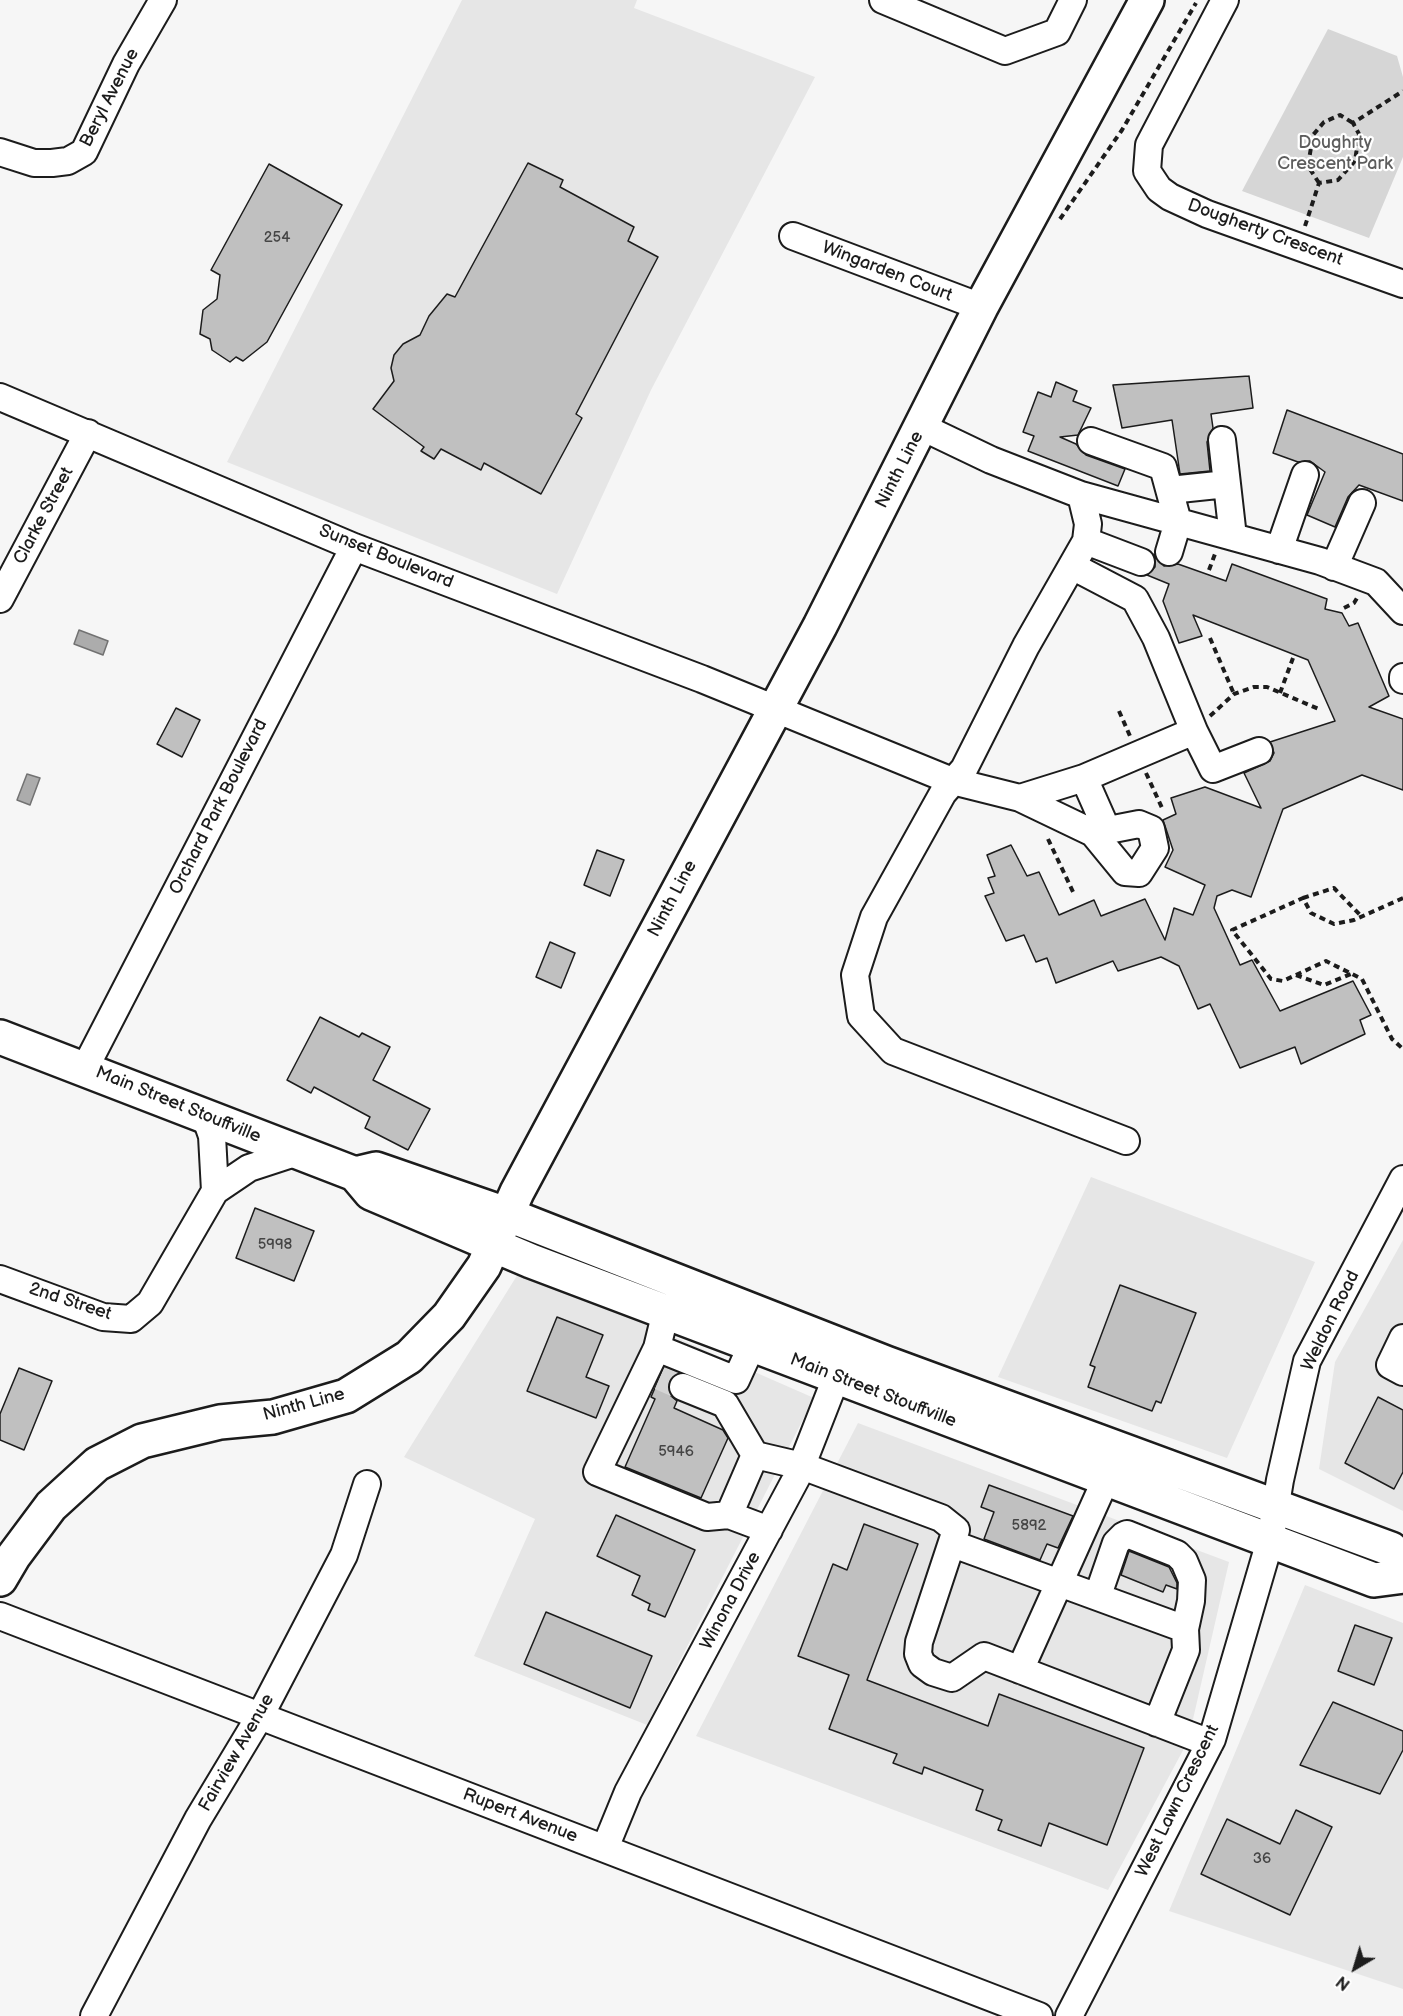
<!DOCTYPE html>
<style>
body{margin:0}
#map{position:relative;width:1403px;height:2016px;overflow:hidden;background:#f6f6f6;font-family:"Balsamiq Sans",sans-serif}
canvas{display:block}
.north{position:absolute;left:1325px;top:1938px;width:60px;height:60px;-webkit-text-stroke:4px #fff;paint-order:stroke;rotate:218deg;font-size:16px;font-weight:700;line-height:24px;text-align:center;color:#1c1c1c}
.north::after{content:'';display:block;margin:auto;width:21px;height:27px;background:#1c1c1c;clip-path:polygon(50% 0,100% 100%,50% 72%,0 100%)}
</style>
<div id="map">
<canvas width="1403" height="2016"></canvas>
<div class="north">N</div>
</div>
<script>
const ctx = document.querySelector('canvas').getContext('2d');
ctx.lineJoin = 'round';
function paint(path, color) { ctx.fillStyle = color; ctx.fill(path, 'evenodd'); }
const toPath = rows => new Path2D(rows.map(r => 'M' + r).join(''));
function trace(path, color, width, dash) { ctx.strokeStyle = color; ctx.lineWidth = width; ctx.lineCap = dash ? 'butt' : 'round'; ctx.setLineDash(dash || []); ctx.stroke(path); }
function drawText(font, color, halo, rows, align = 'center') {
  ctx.font = font + ' "Balsamiq Sans",sans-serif'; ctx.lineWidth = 4.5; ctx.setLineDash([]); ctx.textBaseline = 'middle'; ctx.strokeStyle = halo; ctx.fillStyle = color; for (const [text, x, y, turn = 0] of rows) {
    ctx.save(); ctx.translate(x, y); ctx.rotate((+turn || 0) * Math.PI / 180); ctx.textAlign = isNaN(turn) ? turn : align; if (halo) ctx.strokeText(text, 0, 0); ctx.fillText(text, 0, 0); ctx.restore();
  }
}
const built = toPath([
 [462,0,637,0,634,8,815,77,651,390,557,594,227,462],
 [1091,1177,1315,1262,1227,1458,998,1377],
 [1403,1240,1403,1511,1319,1469,1335,1362],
 [518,1274,645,1324,814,1398,647,1725,474,1656,535,1519,404,1457],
 [858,1423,1229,1562,1188,1741,1108,1890,696,1736],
 [1305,1585,1403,1623,1403,1989,1169,1911]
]);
const green = toPath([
 [1328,29,1397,56,1403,77,1403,157,1369,238,1242,191]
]);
const water = toPath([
 [79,630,108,641,103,655,74,644,79,630],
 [27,774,40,778,30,805,17,800,27,774]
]);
const building = toPath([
 [528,163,563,180,560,187,634,227,628,241,658,257,576,414,582,418,541,494,484,463,481,470,441,449,434,459,421,451,424,447,373,409,394,381,391,368,394,355,403,344,420,335,429,316,447,294,455,297,528,163],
 [269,164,342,205,267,342,243,361,236,357,230,362,212,350,210,339,200,334,203,310,217,299,220,275,211,270,269,164],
 [1249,376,1253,408,1211,414,1213,428,1207,442,1210,471,1180,474,1172,420,1122,428,1113,385,1249,376],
 [1056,382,1077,391,1073,401,1091,408,1078,435,1060,437,1076,444,1086,455,1125,469,1118,486,1028,451,1034,436,1023,432,1038,392,1051,397,1056,382],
 [1287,410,1403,454,1403,501,1359,485,1348,497,1335,527,1307,515,1325,472,1310,461,1298,462,1273,453,1287,410],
 [1154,554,1164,566,1178,564,1226,581,1232,564,1327,599,1325,609,1342,613,1349,626,1358,623,1389,696,1369,707,1403,719,1403,790,1362,775,1283,809,1251,897,1232,890,1217,896,1214,908,1240,965,1252,960,1280,1011,1353,981,1371,1015,1360,1020,1365,1034,1301,1064,1295,1047,1240,1068,1210,1004,1198,1009,1179,966,1161,957,1118,971,1113,961,1056,983,1047,958,1036,962,1024,935,1006,941,985,896,994,893,988,878,995,876,987,855,1011,845,1027,876,1039,872,1059,915,1094,900,1101,916,1145,899,1165,940,1174,908,1193,915,1205,885,1165,867,1173,850,1163,820,1176,814,1171,798,1205,787,1261,808,1244,773,1270,761,1274,753,1270,742,1335,721,1308,660,1193,615,1202,636,1179,643,1163,601,1169,584,1147,575,1155,567,1154,554],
 [176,708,200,720,182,757,157,744,176,708],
 [597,850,624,860,610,896,584,885,597,850],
 [550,942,575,953,561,988,536,977,550,942],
 [320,1017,359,1037,362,1033,390,1047,373,1080,430,1109,408,1150,365,1128,370,1117,314,1087,311,1093,287,1080,320,1017],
 [255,1208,314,1231,294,1281,236,1258,255,1208],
 [1120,1285,1196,1313,1161,1403,1156,1401,1152,1411,1088,1387,1095,1367,1090,1365,1120,1285],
 [557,1317,603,1335,586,1377,609,1386,596,1418,527,1391,557,1317],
 [664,1367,679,1373,669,1382,671,1396,677,1401,674,1408,723,1430,728,1438,701,1498,625,1467,655,1399,651,1397,664,1367],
 [19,1368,52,1381,24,1450,0,1440,0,1414,19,1368],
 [1378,1397,1403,1410,1403,1472,1394,1489,1345,1463,1378,1397],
 [989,1485,1073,1516,1058,1548,1047,1544,1040,1560,984,1539,994,1512,981,1507,989,1485],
 [616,1515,695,1550,665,1617,648,1610,650,1604,632,1595,640,1576,597,1556,616,1515],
 [864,1524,918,1544,867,1680,988,1726,999,1694,1144,1748,1107,1845,1049,1823,1041,1846,998,1830,1002,1820,976,1810,983,1790,924,1767,922,1774,893,1763,897,1754,829,1729,849,1675,798,1656,833,1564,847,1570,864,1524],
 [1129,1551,1169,1567,1177,1583,1177,1589,1166,1585,1163,1592,1121,1575,1129,1551],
 [546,1612,652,1656,630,1708,524,1664,546,1612],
 [1355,1625,1392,1638,1374,1685,1338,1671,1355,1625],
 [1333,1702,1403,1731,1403,1750,1380,1794,1300,1765,1333,1702],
 [1296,1810,1332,1827,1290,1915,1201,1874,1227,1819,1280,1844,1296,1810]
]);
const minorTunnel = toPath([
 [660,1377,683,1387]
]);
const path = toPath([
 [1319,183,1308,166,1313,135,1324,122,1340,115,1353,123],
 [1060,219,1122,130,1196,3],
 [1305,226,1319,183,1338,180,1355,161,1359,134,1353,123,1403,91],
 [1209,570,1215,554],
 [1344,608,1354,603,1357,598],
 [1210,638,1234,694],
 [1280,693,1293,658],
 [1119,711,1130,736],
 [1210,716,1234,694,1254,687,1267,687,1321,710],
 [1146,773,1163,810],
 [1048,839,1074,894],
 [1303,898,1334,888,1362,917],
 [1403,898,1354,920,1334,924,1311,913,1303,898,1232,930,1271,979,1283,981,1326,961,1362,979,1392,1039,1403,1049],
 [1296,975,1324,985,1351,974]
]);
const minor = toPath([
 [883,0,1005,51,1057,32,1073,0],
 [1225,0,1149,145,1147,171,1159,189,1170,197,1207,214,1403,284],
 [0,152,34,163,52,163,68,161,84,152,126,64,163,0],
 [793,236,981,307],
 [0,397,354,547,702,679,952,781,1020,798,1084,778,1194,731,1156,638,1135,599,1072,566],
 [922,427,991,460,1081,495,1320,561,1376,582,1403,611],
 [1222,440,1233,537],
 [1091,441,1163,467,1178,522,1169,552],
 [1170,490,1227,484],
 [1081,495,1088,524,1086,541,1026,646,964,769,943,793,874,917,855,975,861,1016,893,1051,1126,1141],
 [1086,541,1141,562],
 [1279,550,1305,475],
 [1334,567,1362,503],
 [0,599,88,433],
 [1403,677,1403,680],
 [1194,731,1213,769,1259,751],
 [1084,778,1107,830],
 [1020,798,1093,833,1125,872,1139,873,1155,848,1151,829,1139,824,1093,833],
 [85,1068,354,547],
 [205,1116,212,1136,215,1191],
 [0,1279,103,1317,131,1319,150,1303,215,1191,249,1168,298,1152],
 [666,1311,657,1348,736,1380,752,1345],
 [1403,1338,1390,1365,1403,1372],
 [657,1348,597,1472,707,1517,729,1515],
 [683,1387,725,1404,755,1455,802,1466,941,1518,956,1530,919,1642,918,1654,922,1664,933,1672,952,1678,984,1656,1210,1743],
 [755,1455,729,1515,769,1530],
 [953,1544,1185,1629],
 [1098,1595,1116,1543,1123,1536,1127,1534,1177,1554,1184,1561,1192,1580,1191,1601,1185,1629,1186,1650,1157,1723],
 [0,1616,1039,2016],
 [1020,1670,1106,1479],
 [605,1848,628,1792,798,1475,843,1360],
 [94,2016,198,1819,260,1716,344,1555,367,1484],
 [1069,2016,1212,1739,1270,1541,1280,1480,1307,1361,1403,1179]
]);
const major = toPath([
 [0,1037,355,1174,371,1193,531,1261,1374,1580,1403,1576],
 [355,1174,376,1169,506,1214,886,1363,1391,1549,1403,1561],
 [0,1579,13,1557,51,1506,97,1464,142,1441,220,1422,273,1417,346,1396,409,1357,449,1316,484,1266,517,1192,820,626,981,307,1147,0]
]);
const numberNames = [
 ["254",277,238],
 ["5998",275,1245],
 ["5946",676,1452],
 ["5892",1029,1526],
 ["36",1262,1859]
];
const streetNames = [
 ["Beryl Avenue",110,98,-63],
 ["Dougherty Crescent",1265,233,20],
 ["Wingarden Court",887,272,21],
 ["Ninth Line",900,470,-63],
 ["Clarke Street",44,516,-62],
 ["Sunset Boulevard",386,557,22],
 ["Orchard Park Boulevard",219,807,-63],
 ["Ninth Line",673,899,-62],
 ["Main Street Stouffville",178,1105,22],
 ["2nd Street",70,1302,18],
 ["Weldon Road",1331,1321,-64],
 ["Main Street Stouffville",873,1391,21],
 ["Ninth Line",304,1405,-15],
 ["Winona Drive",731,1601,-62],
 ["Fairview Avenue",237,1753,-60],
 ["West Lawn Crescent",1178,1801,-64],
 ["Rupert Avenue",520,1816,21]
];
const parkNames = [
 ["Doughrty",1335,143],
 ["Crescent Park",1335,164]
];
paint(built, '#e6e6e6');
paint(green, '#d6d6d6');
paint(water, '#acacac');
trace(water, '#727272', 1.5);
paint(building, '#c0c0c0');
trace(building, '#1c1c1c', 1.5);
trace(minorTunnel, '#d5d5d5', 26, [26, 13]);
trace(minor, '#1c1c1c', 30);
trace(major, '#1c1c1c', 38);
trace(path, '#1c1c1c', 4, [6, 4.5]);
trace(minor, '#fff', 26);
trace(major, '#fff', 33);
drawText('15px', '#454545', null, numberNames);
drawText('18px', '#1c1c1c', '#fff', streetNames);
drawText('18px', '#5d5d5d', '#fff', parkNames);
</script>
